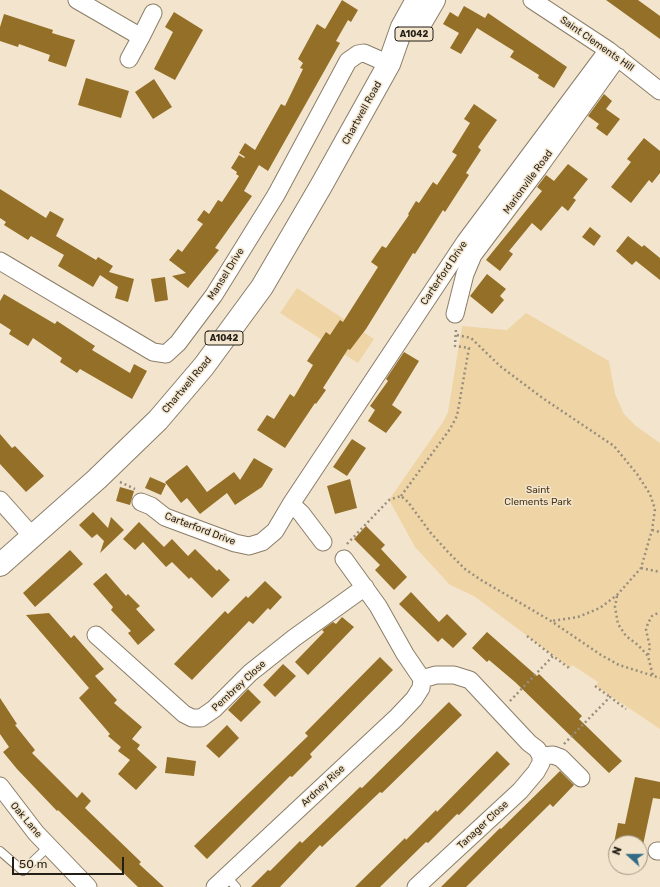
<!DOCTYPE html>
<style>
body{margin:0}
#map{position:relative;width:660px;height:887px;overflow:hidden;background:#f3e5cd;font-family:Rubik,sans-serif}
canvas{display:block}
.north{position:absolute;left:608px;top:835px;width:40px;height:40px;box-sizing:border-box;background:#f3e5cd;border:1px solid #a09684;border-radius:50%;rotate:291deg;font-size:11px;font-weight:700;line-height:16px;text-align:center;color:#241f16}
.north::after{content:'';display:block;margin:auto;width:14px;height:18px;background:#336b85;clip-path:polygon(50% 0,100% 100%,50% 72%,0 100%)}
.scale{position:absolute;left:12px;top:857px;width:112px;height:18px;box-sizing:border-box;border:2px solid #241f16;border-top:0;padding-left:5px;font-size:12px;line-height:14px;white-space:nowrap;color:#241f16;-webkit-text-stroke:3px #f3e5cd;paint-order:stroke}
</style>
<div id="map">
<canvas width="660" height="887"></canvas>
<div class="north">N</div>
<div class="scale">50 m</div>
</div>
<script>
const ctx = document.querySelector('canvas').getContext('2d');
ctx.lineJoin = 'round';
function paint(path, color) { ctx.fillStyle = color; ctx.fill(path, 'evenodd'); }
const toPath = rows => new Path2D(rows.map(r => 'M' + r).join(''));
function trace(path, color, width, dash) { ctx.strokeStyle = color; ctx.lineWidth = width; ctx.lineCap = dash ? 'butt' : 'round'; ctx.setLineDash(dash || []); ctx.stroke(path); }
function drawText(font, color, halo, rows, align = 'center') {
  ctx.font = font + ' Rubik,sans-serif'; ctx.lineWidth = 3; ctx.setLineDash([]); ctx.textBaseline = 'middle'; ctx.strokeStyle = halo; ctx.fillStyle = color; for (const [text, x, y, turn = 0] of rows) {
    ctx.save(); ctx.translate(x, y); ctx.rotate((+turn || 0) * Math.PI / 180); ctx.textAlign = isNaN(turn) ? turn : align; if (halo) ctx.strokeText(text, 0, 0); ctx.fillText(text, 0, 0); ctx.restore();
  }
}
const green = toPath([
 [297,288,374,339,358,363,280,313],
 [526,313,609,361,615,394,624,414,636,426,660,443,660,729,596,686,598,682,572,665,570,668,474,596,450,585,415,547,389,500,443,422,448,412,462,326,507,330]
]);
const building = toPath([
 [342,0,358,10,351,22,348,20,336,41,340,43,268,171,259,165,244,191,252,196,215,248,219,250,188,288,172,276,186,273,169,260,178,249,182,252,203,224,197,220,204,210,209,214,218,200,222,202,239,176,236,174,237,172,231,168,239,155,244,158,245,157,239,153,245,143,255,150,281,104,285,106,303,69,300,68,303,63,298,59,317,24,325,29],
 [606,0,638,0,660,16,660,39],
 [464,6,485,18,488,13,567,67,554,88,538,78,539,75,510,57,514,51,477,28,461,54,450,48,459,33,443,24,450,12,458,17],
 [174,12,203,30,175,80,154,69,173,32,165,27],
 [4,14,53,30,52,33,75,40,66,67,48,61,50,55,19,44,18,47,0,41,0,27],
 [86,78,129,91,121,118,78,105],
 [154,79,172,107,153,119,135,92],
 [604,94,612,101,606,109,620,119,607,136,596,128,599,124,588,116],
 [474,104,497,120,478,147,481,150,466,173,469,175,445,212,443,210,415,254,413,253,366,329,350,350,348,349,323,388,326,390,316,404,315,403,285,448,257,430,267,415,274,419,290,394,294,397,313,365,307,361,326,332,330,335,340,320,343,322,378,267,371,262,382,246,386,248,409,215,408,214,416,201,419,203,433,182,437,185,457,155,452,152,470,123,464,119],
 [644,138,660,151,660,173,652,183,649,180,631,203,611,187,631,162,627,159],
 [568,164,588,179,573,198,576,200,568,211,562,206,541,231,532,223,509,251,513,254,500,271,486,260,542,191,537,187,546,175,554,181],
 [0,189,46,218,50,211,64,219,56,236,96,260,98,257,113,266,109,272,134,279,128,302,115,298,118,287,100,275,93,287,58,266,64,255,31,236,28,240,4,225,6,222,0,218],
 [590,227,601,236,594,246,582,237],
 [628,236,642,247,644,245,660,258,660,280,636,261,632,265,616,251],
 [487,274,506,289,500,296,504,300,492,314,470,296],
 [165,277,168,300,155,302,151,279],
 [4,294,55,324,57,321,95,346,92,350,130,373,134,364,147,371,132,399,80,369,77,373,60,362,62,358,33,338,28,346,9,334,11,330,0,323,0,301],
 [404,352,419,361,392,405,402,412,386,433,368,421,375,410,370,406,388,381,386,379],
 [0,434,12,448,15,446,44,476,26,492,0,464],
 [352,439,366,448,347,476,333,467],
 [254,458,273,469,262,487,235,505,227,493,200,514,187,498,181,503,165,482,187,465,207,492,234,472,240,480],
 [150,477,166,484,161,495,145,488],
 [350,479,357,508,335,514,327,486],
 [120,487,134,491,130,505,116,501],
 [93,512,108,528,111,517,124,530,100,553,104,541,97,534,92,538,79,525],
 [139,522,164,547,172,539,188,556,195,549,217,571,219,569,230,580,212,598,191,577,189,579,172,562,166,567,143,542,135,550,123,539],
 [366,526,385,545,381,549,407,577,394,590,375,570,380,565,354,539],
 [70,550,83,564,35,607,23,593],
 [106,573,126,596,128,594,140,606,136,609,155,630,138,645,128,633,131,631,111,610,113,607,93,584],
 [265,581,282,597,270,610,268,608,253,624,249,621,192,680,174,664,225,611,228,614,246,596,248,598],
 [411,592,439,622,447,614,467,634,453,648,442,638,438,642,399,604],
 [49,613,71,638,74,635,104,669,95,676,117,700,114,703,142,727,132,739,140,745,137,749,157,767,136,790,118,774,130,760,118,751,121,747,108,736,110,734,79,698,89,688,26,615],
 [342,617,354,627,308,675,295,662,324,632,322,630,333,622,336,624],
 [487,632,537,676,539,674,582,716,579,719,622,761,609,773,515,682,489,660,487,662,472,648],
 [380,657,393,670,310,754,312,757,292,777,290,776,207,859,194,846,308,736,305,733],
 [283,664,296,676,275,697,263,685],
 [248,689,261,702,241,722,228,710],
 [0,698,17,724,15,725,35,750,32,753,77,798,82,792,91,801,85,808,141,862,139,864,164,887,138,887,58,810,57,811,17,769,3,752,9,747,0,734],
 [449,702,462,715,382,793,380,792,322,847,320,845,280,887,251,887,268,870,270,871,300,841,302,843,360,787,362,788],
 [227,725,239,738,219,758,206,746],
 [497,751,510,764,459,815,457,814,428,843,426,842,380,887,355,887,405,838,406,840,436,810,437,812],
 [167,757,196,761,194,776,165,773],
 [560,771,574,785,553,807,550,804,466,887,441,887,500,828,501,829],
 [635,777,660,782,660,799,653,798,643,845,640,845,640,843,614,843,618,823,625,824]
]);
const path = toPath([
 [457,335,471,338,500,366,544,399,614,446,637,474,650,494,655,509,652,530,641,568,617,595,600,608,578,617,551,621],
 [120,482,135,489],
 [401,496,450,429,457,416,469,348,455,346,456,329],
 [652,530,660,532],
 [347,544,389,500,401,496,408,502,430,532,448,552,465,569,481,580,551,621,601,655,619,665,660,678],
 [641,568,660,572],
 [617,596,615,607,618,624,626,636,638,645,648,656,653,676],
 [527,636,553,656],
 [648,655,650,647,646,630,648,623,652,616,660,612],
 [595,686,610,697],
 [510,701,553,656,569,668],
 [564,744,610,697,626,709]
]);
const lane = toPath([
 [0,851,23,871,49,846],
 [226,876,236,887]
]);
const street = toPath([
 [77,0,141,37,153,13],
 [532,0,608,50,660,91],
 [129,59,141,37],
 [0,261,153,352,166,354,178,343,214,295,276,195,348,61,358,54,364,53,389,64],
 [455,314,465,274,473,255,537,170,618,57],
 [0,500,32,536],
 [141,502,151,506,165,517,235,543,249,546,262,542,275,531,291,504],
 [323,542,301,513,291,504,465,242,608,50],
 [344,559,378,606,405,654,422,679],
 [96,635,184,714,192,718,201,718,214,709,250,673,294,638,365,587],
 [541,756,553,755,561,758,581,778],
 [0,786,36,833,88,887],
 [657,851,660,851],
 [215,887,396,718,414,699,421,688,422,679],
 [416,887,520,791,536,772,541,763,541,756,537,749,529,743,470,680,454,675,436,675,422,679]
]);
const highway = toPath([
 [417,29,434,0],
 [0,565,97,479,158,420,204,366,262,287,321,186,389,64,402,27,417,0]
]);
const shields = [
 [414,34,38],
 [224,338,38]
];
const shieldNames = [
 ["A1042",414,34],
 ["A1042",224,338]
];
const streetNames = [
 ["Saint Clements Hill",597,44,35],
 ["Chartwell Road",362,113,-61],
 ["Marionville Road",528,182,-54],
 ["Carterford Drive",444,273,-56],
 ["Mansel Drive",226,274,-58],
 ["Chartwell Road",187,385,-50],
 ["Carterford Drive",200,529,21],
 ["Pembrey Close",239,686,-43],
 ["Ardney Rise",323,786,-43],
 ["Oak Lane",26,820,50],
 ["Tanager Close",483,825,-43]
];
const parkNames = [
 ["Saint",538,490],
 ["Clements Park",538,502]
];
paint(green, '#efd4a6');
paint(building, '#936f27');
trace(lane, '#8a7d68', 10);
trace(street, '#8a7d68', 19);
trace(highway, '#8a7d68', 24);
trace(path, '#988e7d', 2.5, [2, 3]);
trace(lane, '#fff', 8);
trace(street, '#fff', 17);
trace(highway, '#fff', 22);
for (const [x, y, w] of shields) { const box = new Path2D(); box.roundRect(x - w / 2, y - 7, w, 14, 3); ctx.fillStyle = '#f3e5cd'; ctx.fill(box); trace(box, '#241f16', 1); }
drawText('bold 9px', '#241f16', null, shieldNames);
drawText('10px', '#241f16', '#f3e5cd', streetNames);
drawText('10px', '#493819', '#f3e5cd', parkNames);
</script>
